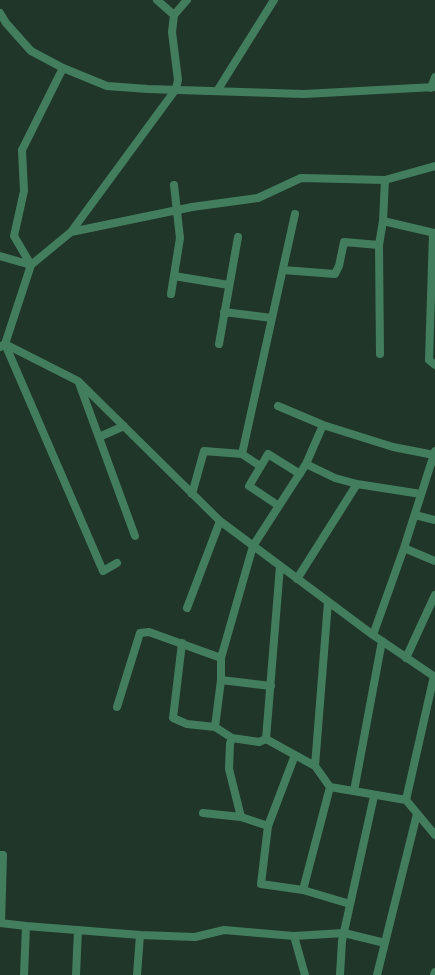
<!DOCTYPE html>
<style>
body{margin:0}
canvas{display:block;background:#203629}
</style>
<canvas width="435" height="975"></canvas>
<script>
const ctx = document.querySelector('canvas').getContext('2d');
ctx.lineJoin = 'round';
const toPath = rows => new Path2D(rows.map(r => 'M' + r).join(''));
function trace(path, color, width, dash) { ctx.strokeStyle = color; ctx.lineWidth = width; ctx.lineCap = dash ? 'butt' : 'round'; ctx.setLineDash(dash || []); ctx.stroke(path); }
const minor = toPath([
 [157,0,174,15],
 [187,0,174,15,172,32,178,80,176,89,71,232,192,207,258,198,301,178,385,180,435,166],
 [0,13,6,23,31,51,63,68,107,86,148,89,304,94,435,87],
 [431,88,435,77],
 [217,91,274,0],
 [385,180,383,221,435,233],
 [71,232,31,265,5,344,78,381,220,521,373,635,435,677],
 [433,233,429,360,435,365],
 [0,256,31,265,14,236,24,191,22,150,63,68],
 [283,270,335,274,339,266,344,242,379,245],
 [174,276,229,285],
 [171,294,180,238,174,185],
 [224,312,272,318],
 [219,344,238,237],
 [0,347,5,344,103,571,117,563],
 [380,354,379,245,383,221],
 [79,383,135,536],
 [278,406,323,425,306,464],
 [323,425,393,447,434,455],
 [99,437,124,426],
 [242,454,260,466],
 [192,494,204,451,242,454,295,214],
 [279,506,249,486,268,454,300,474],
 [415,515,435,520],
 [404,548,435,561],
 [280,566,266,739,315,766],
 [297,579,357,484,421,494],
 [328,602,315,766,330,787,406,800],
 [187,608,220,521],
 [373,635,404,548,435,451],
 [182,643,173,718,187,724,215,727,232,738,259,742,266,739],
 [406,658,435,595],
 [434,676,406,800,435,835],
 [221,680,271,686],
 [117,707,140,633,149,632,221,658],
 [215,727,221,680,221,658,253,546,306,464,335,478,357,484],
 [232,738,230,744,229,769,241,817],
 [354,791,382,641],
 [203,813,241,817,268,826,295,755],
 [268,826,261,884,303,890,350,904],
 [0,855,3,855,1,923],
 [303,890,330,787],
 [0,923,26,926],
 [140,935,195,937,224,930,294,936,305,975],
 [294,936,344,933,385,943],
 [24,975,26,926,140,935,137,975],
 [76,975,78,930],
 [340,975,342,941,374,796],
 [377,975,417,814],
 [434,975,435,972]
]);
trace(minor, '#427e5d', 8);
</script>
